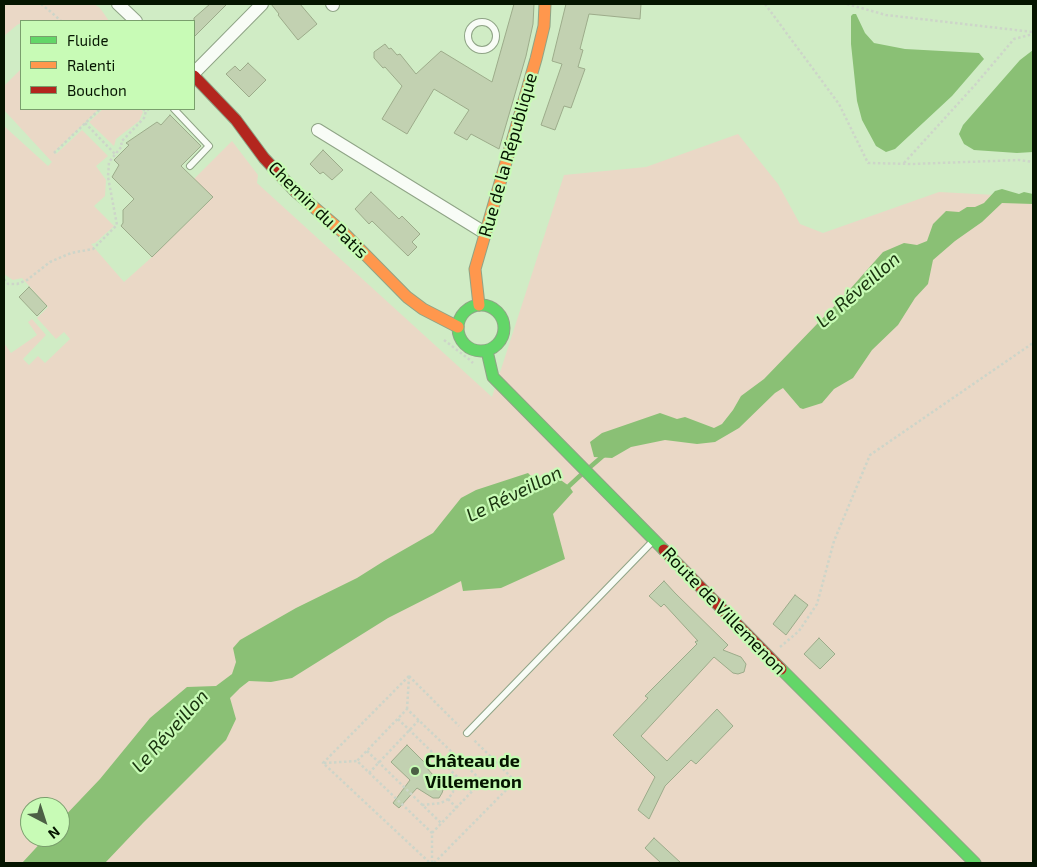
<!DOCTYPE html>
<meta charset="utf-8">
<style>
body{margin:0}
#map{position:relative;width:1037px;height:867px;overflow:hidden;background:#d0ecc5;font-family:"Exo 2",sans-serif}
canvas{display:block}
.frame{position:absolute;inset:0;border:5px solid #051500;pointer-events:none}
.legend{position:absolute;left:20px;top:20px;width:175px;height:90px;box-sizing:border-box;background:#c8fbb6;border:1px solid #7a9f6d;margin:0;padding:6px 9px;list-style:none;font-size:15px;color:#051500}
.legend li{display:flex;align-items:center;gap:10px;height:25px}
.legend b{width:25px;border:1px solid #7a9f6d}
.north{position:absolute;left:20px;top:797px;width:50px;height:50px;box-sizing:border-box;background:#c8fbb6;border:1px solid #7a9f6d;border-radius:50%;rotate:140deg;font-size:14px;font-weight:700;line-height:20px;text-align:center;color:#051500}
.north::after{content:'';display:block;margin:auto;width:18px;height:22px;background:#4c6045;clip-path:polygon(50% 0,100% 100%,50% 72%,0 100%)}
</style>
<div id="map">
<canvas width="1037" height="867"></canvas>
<div class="frame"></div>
<ul class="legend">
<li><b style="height:6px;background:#63d668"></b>Fluide</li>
<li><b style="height:6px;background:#ff974d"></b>Ralenti</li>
<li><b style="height:6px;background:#b3261e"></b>Bouchon</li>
</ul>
<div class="north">N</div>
</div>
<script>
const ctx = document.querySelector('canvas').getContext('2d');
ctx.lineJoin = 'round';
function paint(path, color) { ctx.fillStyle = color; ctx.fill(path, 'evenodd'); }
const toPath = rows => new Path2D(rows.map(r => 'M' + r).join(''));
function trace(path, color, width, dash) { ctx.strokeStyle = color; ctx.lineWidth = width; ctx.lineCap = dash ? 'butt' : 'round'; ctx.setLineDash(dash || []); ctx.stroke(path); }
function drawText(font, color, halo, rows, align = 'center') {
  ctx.font = font + ' "Exo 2",sans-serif'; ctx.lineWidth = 4.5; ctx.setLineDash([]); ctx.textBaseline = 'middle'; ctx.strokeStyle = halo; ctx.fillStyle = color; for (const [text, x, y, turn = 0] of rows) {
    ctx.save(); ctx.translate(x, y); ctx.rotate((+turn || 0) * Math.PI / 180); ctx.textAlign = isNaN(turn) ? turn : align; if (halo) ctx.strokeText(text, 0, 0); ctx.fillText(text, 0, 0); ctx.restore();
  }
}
const green = toPath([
 [4,4,94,4,100,8,109,21,43,21,42,20,30,20,21,21,21,23,17,25,4,36],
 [21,69,21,109,99,109,54,152,56,154,82,130,108,156,96,166,106,180,105,196,94,206,114,226,95,243,91,244,124,282,152,257,212,198,194,179,232,141,258,175,257,183,492,397,564,175,646,167,738,134,778,184,800,224,823,233,939,192,1033,197,1033,863,4,863,4,343,11,353,37,335,28,322,32,319,46,335,23,359,29,365,38,356,45,363,70,339,64,332,56,339,37,318,48,307,22,278,13,280,4,274,4,126,48,166,52,162,4,110,4,86],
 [30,807,60,807,60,837,30,837],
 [103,109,141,109,143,112,139,121,116,139,114,146,89,122]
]);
const water = toPath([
 [853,14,856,14,865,33,874,43,905,49,979,53,984,59,952,96,895,149,886,152,876,146,862,120,857,101,851,44,851,16],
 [1033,50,1033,152,1017,153,974,150,964,144,959,134,963,125,1020,60],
 [1002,189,1019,194,1024,192,1033,194,1033,204,1002,203,982,222,955,241,933,260,928,284,915,298,898,325,872,350,853,378,834,389,822,403,803,409,800,408,783,388,775,393,739,428,715,442,697,444,665,440,631,447,612,458,594,457,590,442,602,433,660,413,677,419,685,417,714,428,722,424,733,410,741,396,764,379,844,296,883,252,904,243,917,245,927,241,933,224,946,211,959,212,967,207,975,207,984,203,995,191],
 [528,473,538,483,551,473,569,486,573,492,553,514,565,559,501,588,463,591,461,581,388,618,292,678,271,682,249,681,240,688,230,698,236,719,226,740,143,823,105,863,22,863,46,837,60,837,60,821,100,779,150,718,187,687,216,686,232,674,236,662,233,648,240,640,296,608,357,578,384,561,433,533,461,498,476,490]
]);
const stream = toPath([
 [589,468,604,455],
 [564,488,569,486,583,473]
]);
const building = toPath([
 [210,4,227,4,194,37,194,18,210,4],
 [271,4,300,4,317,24,298,40,278,15,279,14,271,4],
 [514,4,534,4,533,24,526,56,499,149,471,134,467,140,454,133,469,110,434,89,407,134,382,119,402,86,385,67,383,68,374,58,374,52,385,44,389,49,391,48,397,55,400,54,416,74,441,51,492,82,514,4],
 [566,4,641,4,640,19,589,14,580,49,583,50,578,67,585,69,571,108,564,106,555,130,541,125,562,64,552,61,566,4],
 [248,63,266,80,249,97,226,74,235,66,240,71,248,63],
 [170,115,201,146,181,166,213,197,152,257,121,226,123,223,123,210,134,199,112,177,119,165,114,160,129,145,126,143,157,122,161,125,170,115],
 [323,150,343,170,332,180,323,172,320,174,310,164,323,150],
 [371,192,399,219,402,216,420,234,412,242,417,247,408,256,372,221,369,224,355,209,371,192],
 [29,287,47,306,37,316,19,297,29,287],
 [664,581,675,593,728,645,723,650,741,657,746,664,744,672,738,674,733,673,714,657,641,736,667,761,717,709,733,726,696,764,691,760,665,786,649,819,638,810,655,777,613,735,648,698,645,696,697,644,695,642,696,641,698,641,664,604,661,607,649,596,664,581],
 [795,595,808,605,786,635,773,624,795,595],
 [819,638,835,654,820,669,804,654,819,638],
 [407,745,428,766,426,767,440,783,443,790,442,793,439,798,433,798,417,788,399,808,393,803,410,780,391,762,407,745],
 [654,838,681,863,661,863,645,848,654,838]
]);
const path = toPath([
 [41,4,51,12,61,21],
 [765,4,839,104,868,163,912,164,1019,160,1033,162],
 [847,4,886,15,1033,32],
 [143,109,146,111,149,109],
 [85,123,115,154],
 [54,153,100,109],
 [904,163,975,85,1014,39,1033,34],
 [4,279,8,284,17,284,27,280,50,262,71,253,93,249,117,225,108,177,109,162,122,146,121,142,144,118,146,111],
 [444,340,470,360,473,363],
 [780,647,799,631,817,604,834,541,870,455,1033,343],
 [409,676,323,763,430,863],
 [409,676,459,726],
 [407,709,409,677],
 [398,719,472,791],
 [367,751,441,823],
 [324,763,357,761],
 [369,773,419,720],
 [482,781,515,781],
 [448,799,457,808],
 [422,805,441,803,448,799,453,792,453,774],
 [432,863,432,833,482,781,407,709,357,761,432,833],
 [434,863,515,781,474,740]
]);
const lane = toPath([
 '468 36a14 14 0 1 1 28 0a14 14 0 1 1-28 0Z',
 [174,109,209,146,190,166],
 [467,733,652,542]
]);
const street = toPath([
 [118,4,136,21],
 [332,4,333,5],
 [194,73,262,4],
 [318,130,485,233]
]);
const fast = toPath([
 '458 328a23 23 0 1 1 46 0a23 23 0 1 1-46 0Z',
 [487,351,493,377,664,550],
 [781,669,975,863]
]);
const slow = toPath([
 [295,191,345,234,407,297,423,309,458,327],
 [479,305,475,269,536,59,544,26,545,4]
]);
const jam = toPath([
 [194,76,236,120,264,158,295,191],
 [664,550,781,669]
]);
const markers = [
 [415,771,5,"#4c6045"]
];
const streetNames = [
 ["Rue de la République",508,155,-74],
 ["Chemin du Patis",318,210,44],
 ["Route de Villemenon",724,611,46]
];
const poiNames = [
 ["Château de",425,761],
 ["Villemenon",425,782]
];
const waterNames = [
 ["Le Réveillon",858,290,-41],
 ["Le Réveillon",514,494,-26],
 ["Le Réveillon",170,731,-48]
];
paint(green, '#ead8c6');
paint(water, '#8ac075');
trace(stream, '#8ac075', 4.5);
paint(building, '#c2d1b1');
trace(building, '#9cab8a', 1);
trace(lane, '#8fa486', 8);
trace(street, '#8fa486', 14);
trace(fast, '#8fa486', 13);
trace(slow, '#8fa486', 13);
trace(jam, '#8fa486', 13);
trace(path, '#cdd5c9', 2.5, [2.5, 2.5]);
trace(lane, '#f8fcf6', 6);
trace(street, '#f8fcf6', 12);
trace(fast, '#63d668', 11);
trace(slow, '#ff974d', 11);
trace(jam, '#b3261e', 11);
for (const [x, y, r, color] of markers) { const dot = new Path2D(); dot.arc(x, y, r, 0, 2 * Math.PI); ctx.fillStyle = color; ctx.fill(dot); trace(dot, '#c8fbb6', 2); }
drawText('18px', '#051500', '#c8fbb6', streetNames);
drawText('bold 18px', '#051500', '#c8fbb6', poiNames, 'left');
drawText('italic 19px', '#19330e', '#c8fbb6', waterNames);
</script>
